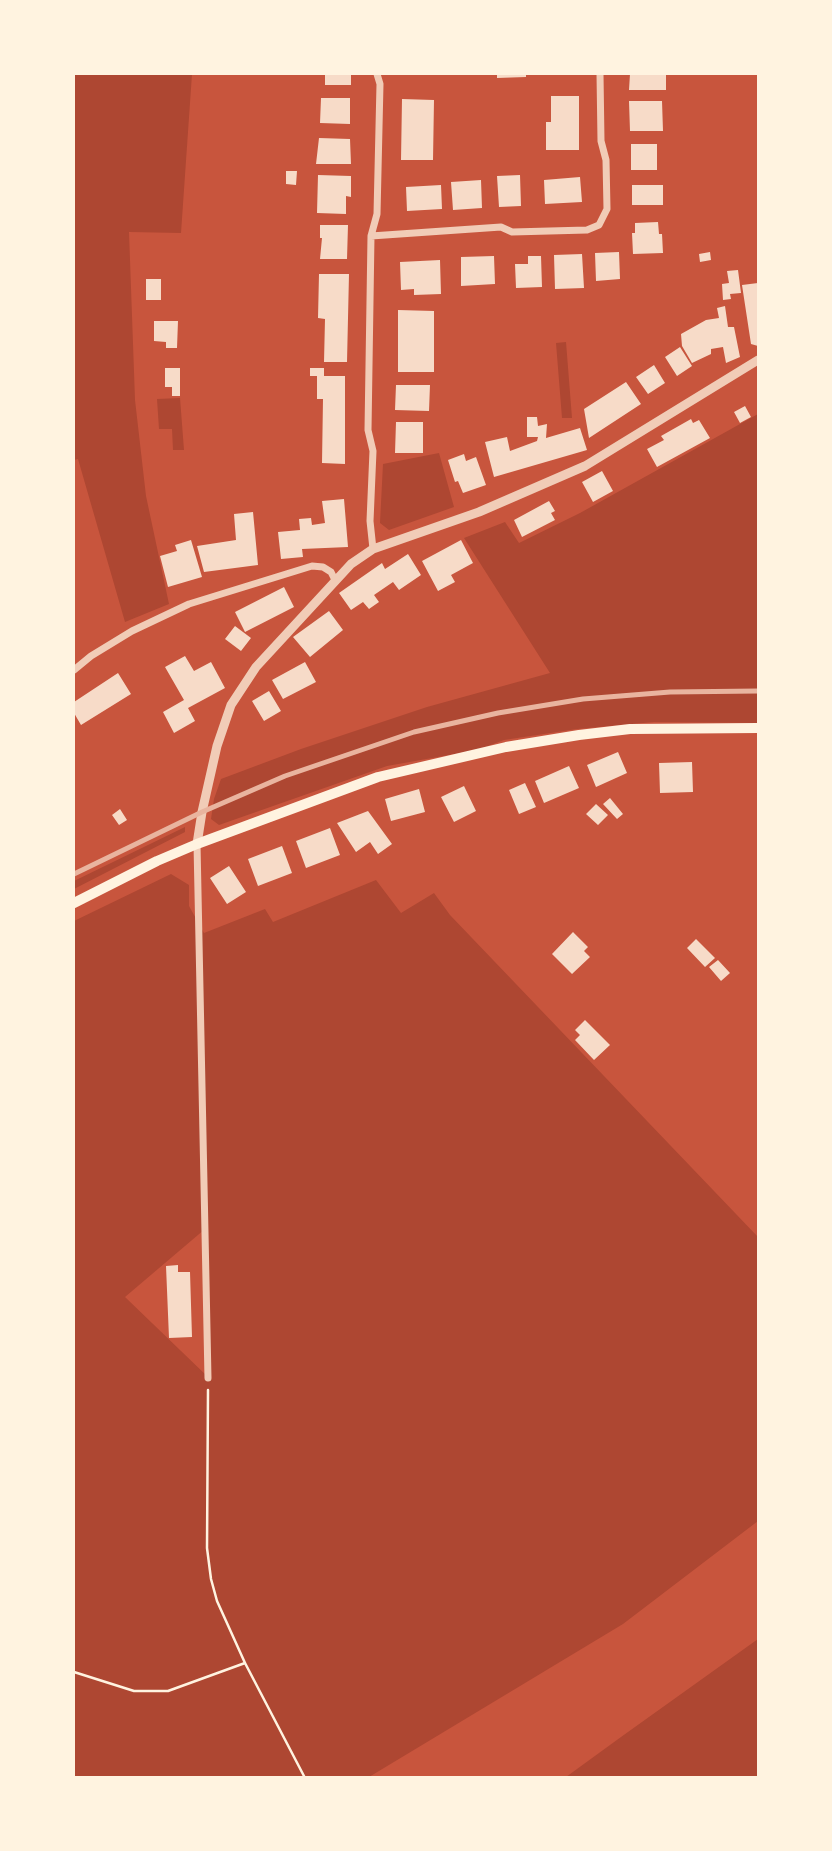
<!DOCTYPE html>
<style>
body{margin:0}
#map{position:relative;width:832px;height:1851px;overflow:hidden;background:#c8553d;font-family:"Fira Sans Condensed",sans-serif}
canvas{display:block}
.frame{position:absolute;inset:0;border:75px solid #fff3e0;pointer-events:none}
</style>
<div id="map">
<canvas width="832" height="1851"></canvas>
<div class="frame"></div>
</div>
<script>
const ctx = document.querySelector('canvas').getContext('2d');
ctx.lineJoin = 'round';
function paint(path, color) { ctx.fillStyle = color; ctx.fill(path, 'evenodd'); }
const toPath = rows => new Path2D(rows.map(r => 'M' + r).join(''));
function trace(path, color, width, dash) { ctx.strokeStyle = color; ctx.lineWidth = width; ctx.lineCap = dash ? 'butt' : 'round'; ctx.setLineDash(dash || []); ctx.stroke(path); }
const green = toPath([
 [74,74,192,74,181,233,129,232,135,400,146,496,169,604,125,622,78,459,74,460],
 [566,342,572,418,562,418,556,343],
 [180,398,184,450,173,450,172,429,159,429,157,399],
 [758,414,758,723,654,722,577,729,504,740,477,750,387,766,219,825,211,819,214,799,221,779,301,749,427,707,550,673,464,538,505,522,519,543,580,513],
 [439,453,454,507,389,530,380,523,383,464],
 [185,827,185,832,74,889,74,881],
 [171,874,189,885,189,906,204,933,265,909,273,922,376,880,401,913,434,893,450,915,758,1237,758,1521,623,1624,369,1777,74,1778,74,921],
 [205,1229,208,1377,125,1297],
 [758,1639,758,1777,566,1777,621,1737]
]);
const building = toPath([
 [325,74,351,74,351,85,325,85],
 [497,74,526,74,526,77,497,78],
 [630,74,666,74,666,90,629,90],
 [551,96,579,96,579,150,546,150,546,122,551,122],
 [321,98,350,98,350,124,320,123],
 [402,99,434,100,433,160,401,160],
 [629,101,662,101,663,131,630,131],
 [319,138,350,139,351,164,316,164],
 [631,144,657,144,657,170,631,170],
 [286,171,297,171,296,185,286,184],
 [318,175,351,176,351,197,346,196,346,214,317,213],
 [520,175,521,206,499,207,497,176],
 [580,177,582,202,545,204,544,180],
 [481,180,482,208,453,210,451,182],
 [441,185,442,209,407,211,406,187],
 [632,185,663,185,663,205,632,205],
 [658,222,659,234,662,234,663,253,633,254,632,233,635,233,635,223],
 [320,225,348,225,347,259,320,259,322,238,320,238],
 [619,252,620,279,596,281,595,253],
 [710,252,711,260,700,262,699,254],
 [582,254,584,288,555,289,554,255],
 [494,256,495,284,461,286,461,257],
 [528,256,541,256,542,287,516,288,515,264,528,264],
 [440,260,441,294,414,295,414,289,401,290,400,262],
 [738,270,741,293,730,294,731,299,723,300,722,284,729,283,727,271],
 [319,274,349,274,347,362,324,362,325,319,318,318],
 [146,279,161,279,161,300,146,300],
 [758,283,758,346,751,344,742,285],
 [725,306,728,327,734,327,740,357,726,363,723,347,711,349,711,354,692,363,682,346,681,334,706,320,719,318,717,308],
 [398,310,434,311,434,372,398,372],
 [154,321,178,321,177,348,166,348,166,342,154,341],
 [680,347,692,366,677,376,665,357],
 [654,365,665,383,648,394,636,377],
 [165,368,180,368,180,396,172,396,172,387,165,387],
 [310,368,324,368,324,376,345,376,345,464,322,463,323,399,317,399,317,376,310,376],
 [626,382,641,404,589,438,584,409],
 [396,385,430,385,429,411,395,410],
 [745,406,751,417,740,423,734,412],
 [527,417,537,417,538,426,547,424,546,438,580,428,587,450,494,477,485,442,507,437,510,451,537,441,538,437,527,437],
 [691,419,693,423,699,420,710,438,657,467,647,449,664,440,661,436],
 [396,422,423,422,423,453,395,453],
 [464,454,466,461,476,457,486,485,463,493,458,481,455,482,448,460],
 [602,471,613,491,593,502,582,482],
 [344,499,348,547,302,549,303,557,281,559,278,532,300,530,299,519,311,518,312,525,325,523,322,501],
 [549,501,555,511,551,513,555,520,522,537,514,520],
 [253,512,258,565,204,572,197,546,236,540,234,514],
 [191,540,202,577,168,587,160,556,177,551,175,545],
 [461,540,473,563,451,575,455,582,438,591,422,561],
 [408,554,421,575,399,590,393,582,374,595,379,602,369,609,363,602,351,610,339,593,382,563,385,569],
 [284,587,294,607,245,632,235,612],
 [329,611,343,630,310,657,293,637],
 [235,626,251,638,241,651,225,639],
 [185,656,194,671,211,662,225,688,188,708,195,721,174,733,163,712,184,700,165,667],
 [305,662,316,682,283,699,272,680],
 [118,673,131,694,81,725,74,713,74,702],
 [269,691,281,711,264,721,252,701],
 [618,752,627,773,596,787,587,765],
 [692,762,693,792,660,793,659,763],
 [569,766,579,788,544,803,535,781],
 [525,783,536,807,519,814,509,790],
 [464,786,476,811,454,822,441,797],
 [419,789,425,812,391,821,385,799],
 [610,798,623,814,617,819,603,804],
 [596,804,608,815,598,825,586,814],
 [120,809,127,820,119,825,112,815],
 [368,811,392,844,378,854,370,842,356,852,337,823],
 [330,828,340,855,306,868,296,841],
 [282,846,292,873,258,886,248,859],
 [229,866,246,892,227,904,210,878],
 [573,932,588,947,584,951,590,957,572,974,552,954],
 [696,939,715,958,705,967,687,948],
 [718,960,730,973,721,981,709,967],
 [585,1020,610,1045,594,1060,575,1040,580,1035,575,1030],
 [178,1265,178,1272,190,1272,192,1337,169,1338,166,1266]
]);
const path = toPath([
 [208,1390,207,1548,211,1579,217,1601,245,1663,305,1778],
 [74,1672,134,1691,168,1691,245,1663]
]);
const minor = toPath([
 [371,236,501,227,512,232,587,230,599,225,607,209,606,160,601,141,600,74],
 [373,549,370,521,373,451,368,430,371,236,377,214,380,84,377,74],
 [74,670,91,656,132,631,189,604,312,566,323,567,331,572,335,580],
 [197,844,208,1378]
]);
const tertiary = toPath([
 [197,844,202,812,217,746,231,705,256,667,351,564,373,549,479,512,585,466,758,360]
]);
const secondary = toPath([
 [74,903,157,861,197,844,378,777,506,747,579,735,630,729,758,728]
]);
const rail = toPath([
 [74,874,202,812,285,776,414,732,498,713,583,699,670,692,758,691]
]);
paint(green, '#ae4732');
paint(building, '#f7dbc8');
trace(path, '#fff3e0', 2.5);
trace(minor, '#f1ccb7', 7);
trace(tertiary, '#f1ccb7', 9);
trace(secondary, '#fff3e0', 10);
trace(rail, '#e9b49f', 5);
</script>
